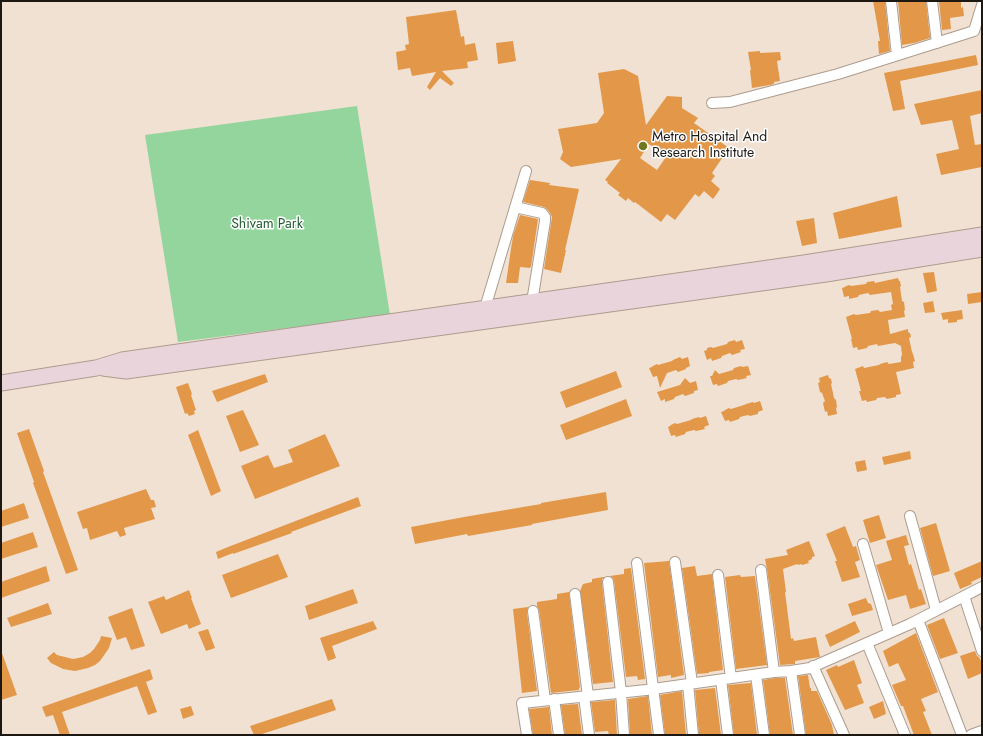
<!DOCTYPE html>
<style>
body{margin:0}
#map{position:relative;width:983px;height:736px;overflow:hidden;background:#f1e1d2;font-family:Jost,sans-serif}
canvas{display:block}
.frame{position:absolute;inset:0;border:2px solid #1e1813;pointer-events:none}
</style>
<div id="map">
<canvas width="983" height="736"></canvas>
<div class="frame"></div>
</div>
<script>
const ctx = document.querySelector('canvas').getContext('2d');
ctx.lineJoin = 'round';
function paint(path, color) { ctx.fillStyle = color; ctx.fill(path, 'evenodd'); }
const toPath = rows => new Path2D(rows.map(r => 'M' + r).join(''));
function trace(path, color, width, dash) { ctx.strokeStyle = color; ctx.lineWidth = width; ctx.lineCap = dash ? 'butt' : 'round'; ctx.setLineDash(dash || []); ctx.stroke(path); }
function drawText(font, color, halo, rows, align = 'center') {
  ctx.font = font + ' Jost,sans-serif'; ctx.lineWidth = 3; ctx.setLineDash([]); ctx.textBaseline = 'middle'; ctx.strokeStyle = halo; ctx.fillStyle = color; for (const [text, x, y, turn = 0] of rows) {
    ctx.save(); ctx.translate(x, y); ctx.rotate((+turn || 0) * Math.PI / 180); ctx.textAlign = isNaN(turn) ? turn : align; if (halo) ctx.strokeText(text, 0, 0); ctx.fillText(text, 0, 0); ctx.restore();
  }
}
const green = toPath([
 [357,106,390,315,178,342,145,135]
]);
const building = toPath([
 [873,1,885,1,890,51,879,54,878,41,880,41],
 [898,1,926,1,930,38,914,43,902,45],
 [939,1,961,1,961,8,963,7,964,16,950,18,951,29,942,30],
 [456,10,461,37,464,36,465,45,475,43,478,60,467,62,468,68,442,71,454,83,451,86,440,78,430,90,427,87,436,72,412,76,410,68,398,70,396,52,406,50,405,45,409,44,406,17],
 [513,41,516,61,498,64,496,43],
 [760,51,760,53,780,52,781,60,777,61,780,81,774,82,774,84,770,85,752,88,750,70,751,70,748,52],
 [976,55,978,65,900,81,905,109,893,111,884,73],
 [624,69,638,76,646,125,667,96,682,97,682,108,698,118,694,123,729,148,712,173,715,176,711,181,720,189,716,195,713,199,704,191,699,197,695,194,675,220,667,214,661,222,635,202,634,203,628,198,626,201,618,195,620,193,607,183,608,182,605,180,621,159,571,167,560,159,563,152,558,129,597,123,604,113,598,73],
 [649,144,666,157,657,170,640,158],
 [982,90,982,113,970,116,975,145,982,144,982,167,941,175,936,154,959,149,952,120,921,125,914,104],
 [530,180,550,183,549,185,579,189,565,250,566,250,561,273,544,269,552,217,550,213,547,209,544,207,523,202],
 [897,196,902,227,839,239,833,213],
 [520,215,538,219,531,267,530,267,530,268,520,267,518,283,506,283,512,242,512,243,513,236],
 [814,218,817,243,802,246,796,221],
 [934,272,937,291,927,293,923,273],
 [898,278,899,281,900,281,901,286,900,287,902,301,904,302,905,310,904,311,905,317,888,320,890,334,908,329,908,332,910,333,911,337,909,338,912,352,913,354,915,361,913,362,914,368,896,372,901,394,896,395,896,397,887,399,885,397,877,398,876,400,867,402,866,400,862,401,859,391,861,391,855,369,863,366,864,368,879,365,880,364,887,362,889,364,901,362,901,357,902,355,901,346,895,343,878,346,877,344,868,346,867,348,858,350,857,347,853,348,851,339,852,339,846,317,854,314,856,315,870,313,871,311,878,310,880,312,892,310,891,305,893,304,891,292,870,295,868,293,859,295,858,297,849,299,849,296,844,297,842,288,845,287,846,286,850,285,851,286,866,284,867,282,874,281,875,283],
 [982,292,982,302,968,304,967,294],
 [933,301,935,312,925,313,923,303],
 [962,310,963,319,957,320,957,322,948,323,948,319,943,320,941,313],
 [735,340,736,342,742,340,745,349,740,350,741,352,732,355,730,353,722,356,721,358,712,361,711,358,707,360,704,351,707,350,707,348,711,347,713,348,727,344,728,342],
 [680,357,682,359,688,357,690,366,686,368,686,369,678,372,676,370,667,373,660,388,657,376,653,377,649,368,652,367,653,366,657,364,658,365,672,361,673,360],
 [741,366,742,367,748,366,751,375,746,376,747,378,738,380,736,379,728,381,727,383,718,386,717,384,713,385,710,376,712,376,715,370,719,374,733,370,734,368],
 [616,371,622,387,566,408,560,392],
 [265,374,268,382,217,402,212,391],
 [828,375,829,378,831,379,832,383,831,384,834,398,836,400,837,407,836,408,837,414,828,416,827,411,825,412,823,403,825,401,822,393,820,392,818,383,820,382,819,378],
 [685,378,690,383,696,381,698,390,694,391,694,393,685,396,683,394,675,397,674,399,665,402,665,399,661,401,657,392,680,385],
 [188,383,192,394,191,395,196,410,194,411,195,414,189,416,187,413,185,414,176,387],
 [626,399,632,416,566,440,560,425],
 [760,401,763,410,758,412,758,414,750,416,748,415,740,417,739,419,730,422,729,420,725,421,721,412,724,411,725,410,729,408,731,409,744,405,746,404,753,402,754,403],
 [243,410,259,445,240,452,226,416],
 [706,416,709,425,704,427,705,429,696,431,694,430,686,432,685,434,676,437,675,435,671,436,668,427,670,426,671,425,675,423,677,424,691,420,692,419,699,417,700,418],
 [29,429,44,471,43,472,78,570,66,574,33,483,34,482,17,433],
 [198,430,221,491,211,496,188,435],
 [325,434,340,466,255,499,241,466,268,455,274,468,293,462,288,450],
 [910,451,911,459,884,465,882,457],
 [865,460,867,470,857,472,855,462],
 [146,489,151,500,154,500,156,507,151,508,155,519,124,528,126,535,120,537,117,531,90,540,87,528,83,529,77,512],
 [606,492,608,510,532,524,532,525,468,536,467,534,415,544,411,527,464,517,541,504,541,503],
 [358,497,361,506,291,532,292,533,233,554,233,553,218,559,216,552,228,547],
 [24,503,29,518,1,527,1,511],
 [879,515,886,538,870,543,863,520],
 [936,523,950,571,933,576,920,528],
 [845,526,853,547,856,546,860,560,855,562,860,577,842,582,835,561,837,561,826,534],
 [33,532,38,547,1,559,1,543],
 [906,535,909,545,904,546,909,565,911,564,919,590,921,589,926,604,910,609,906,595,888,600,876,565,892,560,886,541],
 [809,541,815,556,812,557,812,559,808,561,809,563,802,565,801,564,798,565,797,564,783,569,786,592,785,592,791,639,793,638,794,641,816,637,820,657,795,661,795,664,780,665,767,569,765,559,788,555,786,550],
 [278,554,288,577,231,598,222,575],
 [669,561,684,675,671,678,671,675,658,677,644,563],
 [982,561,982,577,971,582,972,584,960,589,954,573],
 [46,566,50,581,1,598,1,582],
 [695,566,697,576,712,574,723,670,709,672,709,673,697,674,682,568],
 [631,568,645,679,638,680,637,676,626,677,614,581,613,578,610,576,624,574,624,569],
 [740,575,741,577,755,576,767,665,736,669,725,577],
 [603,577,605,577,602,579,602,583,613,682,593,684,580,591,583,584,592,582,592,579],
 [353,589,358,603,309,620,305,606],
 [189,590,192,598,191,598,201,624,189,629,187,624,161,634,148,602,164,596,166,600],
 [569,592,580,687,579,688,579,690,551,693,539,610,537,606,537,602,557,599,557,594],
 [866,598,868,603,871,604,873,610,852,616,848,604],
 [48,603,52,614,11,627,7,618],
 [528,607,527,612,537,691,522,693,513,609],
 [132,608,145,646,131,650,126,637,117,640,108,617],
 [944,618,958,653,940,659,927,625],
 [373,621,377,629,332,646,336,658,328,661,320,638],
 [855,621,860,632,830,647,825,635],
 [208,629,215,648,206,651,198,632],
 [916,633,938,692,921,699,926,711,923,712,932,735,914,735,903,706,901,706,892,685,906,680,898,663,889,667,883,651],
 [101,636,112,638,109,648,100,661,95,665,88,668,75,671,63,669,51,663,47,658,54,652,57,655,73,659,83,657,90,653,94,649,100,640],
 [975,651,977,656,979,657,982,663,982,673,968,679,960,656],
 [1,653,2,653,17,695,1,700],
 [854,660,862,683,857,685,864,703,845,710,826,670,837,665,838,667],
 [150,669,153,679,146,682,157,712,148,715,137,686,62,712,70,735,60,735,53,715,46,717,42,707],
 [808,675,810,688,811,688,811,691,817,691,832,725,834,735,806,735,798,676],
 [775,678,785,678,793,735,770,735,763,680],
 [751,683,757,735,734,735,728,685],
 [715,688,721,735,699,735,695,690],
 [682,691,686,735,665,735,660,695],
 [648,696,652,735,630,735,628,699],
 [332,699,336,710,259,735,254,735,250,726],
 [615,700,617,735,609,735,608,731,595,732,591,702],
 [883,701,886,714,874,719,869,707],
 [578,704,582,735,565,735,561,705],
 [191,706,194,715,183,719,180,709],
 [549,707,552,735,533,735,529,709]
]);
const street = toPath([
 [891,1,897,55],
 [932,1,937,43],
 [712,103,730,102,838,74,974,31,982,5],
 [515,207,542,213,545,217,545,221,532,302],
 [485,308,526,171],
 [910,516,936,610],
 [863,544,889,633],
 [675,562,692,683],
 [637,563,659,735],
 [761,570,774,672],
 [718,575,731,678],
 [608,582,621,692,624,735],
 [575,594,588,696],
 [964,596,982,651],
 [533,611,545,700],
 [918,620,962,735],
 [867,643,905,735],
 [813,666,844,735],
 [791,671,800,735],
 [756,675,764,735],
 [721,680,728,735],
 [688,684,693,735],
 [584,696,589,735],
 [554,699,559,735],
 [527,735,522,703,646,690,774,672,791,671,810,668,910,624,982,587],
 [971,735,982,731]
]);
const secondary = toPath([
 [103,368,126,371,826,274,982,249],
 [1,383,96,368,122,360,804,263,982,235]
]);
const markers = [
 [643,146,5,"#72761e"]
];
const poiNames = [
 ["Metro Hospital And",652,138],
 ["Research Institute",652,154]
];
const parkNames = [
 ["Shivam Park",267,225]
];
paint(green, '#94d59e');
paint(building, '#e29848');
trace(street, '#ac9c8e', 12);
trace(secondary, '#ac9c8e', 17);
trace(street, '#fff', 10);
trace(secondary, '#ead4db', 15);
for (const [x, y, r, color] of markers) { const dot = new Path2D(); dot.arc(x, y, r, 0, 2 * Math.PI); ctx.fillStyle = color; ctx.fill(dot); trace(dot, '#fff', 1.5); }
drawText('14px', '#1e1813', '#fff', poiNames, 'left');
drawText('14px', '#245f32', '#fff', parkNames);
</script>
